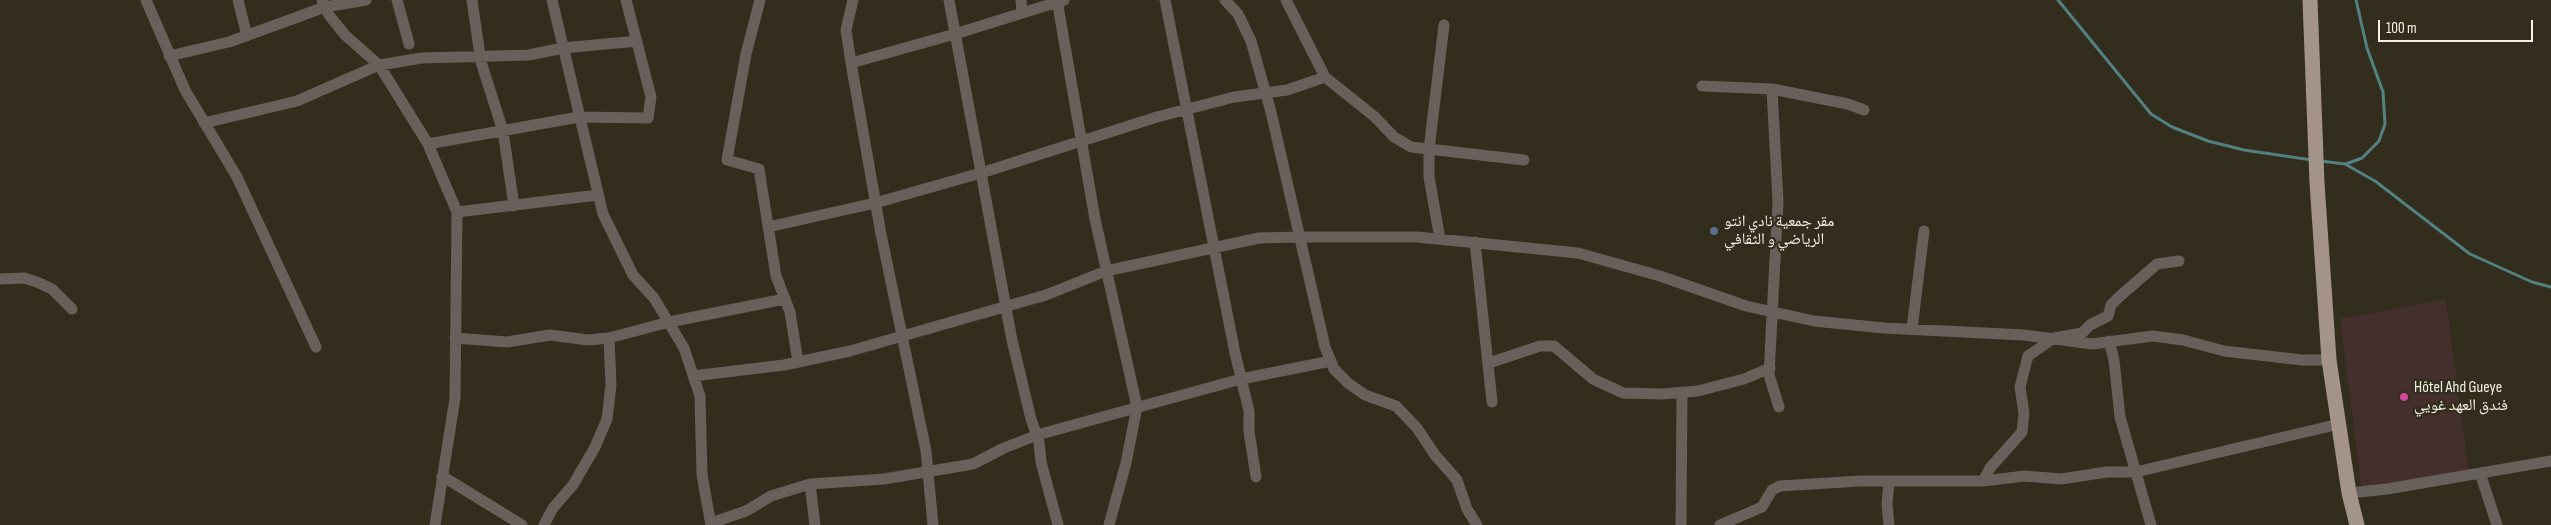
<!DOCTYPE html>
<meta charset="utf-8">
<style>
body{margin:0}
#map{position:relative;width:2551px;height:525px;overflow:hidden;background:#322d1d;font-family:"Sofia Sans Condensed",sans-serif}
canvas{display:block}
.scale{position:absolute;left:2378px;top:20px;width:155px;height:22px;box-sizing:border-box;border:2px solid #f5f2e7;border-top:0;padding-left:6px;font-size:15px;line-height:18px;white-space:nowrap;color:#f5f2e7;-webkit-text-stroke:4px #322d1d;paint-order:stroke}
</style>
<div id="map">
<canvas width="2551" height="525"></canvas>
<div class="scale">100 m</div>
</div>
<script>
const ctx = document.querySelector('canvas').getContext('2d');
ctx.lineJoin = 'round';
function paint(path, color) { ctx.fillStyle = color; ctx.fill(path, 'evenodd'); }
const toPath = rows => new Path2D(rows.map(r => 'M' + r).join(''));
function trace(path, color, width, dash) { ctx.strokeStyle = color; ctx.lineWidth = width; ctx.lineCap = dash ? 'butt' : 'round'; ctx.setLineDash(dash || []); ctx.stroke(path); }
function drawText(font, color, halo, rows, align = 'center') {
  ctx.font = font + ' "Sofia Sans Condensed","Noto Naskh Arabic",sans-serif'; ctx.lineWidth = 4.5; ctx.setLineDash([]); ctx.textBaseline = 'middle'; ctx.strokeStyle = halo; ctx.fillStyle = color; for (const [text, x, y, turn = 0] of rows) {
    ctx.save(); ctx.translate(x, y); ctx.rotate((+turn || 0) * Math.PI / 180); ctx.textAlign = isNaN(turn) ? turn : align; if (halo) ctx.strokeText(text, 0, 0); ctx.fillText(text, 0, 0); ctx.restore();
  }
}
const commercial = toPath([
 [2446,299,2469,474,2362,491,2340,319]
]);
const stream = toPath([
 [2058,0,2151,114,2172,127,2208,141,2244,150,2312,160],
 [2321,161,2345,164,2375,181,2470,254,2532,282,2551,287],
 [2346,164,2362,158,2379,141,2385,124,2383,92,2367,48,2356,0]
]);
const minor = toPath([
 [146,0,185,90,237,177,316,347],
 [238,0,247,36],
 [322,0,329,15,345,35,379,65,428,144,457,212,455,398,435,525],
 [397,0,409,44],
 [472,0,481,62,503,131,514,206],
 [552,0,603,214,633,275,654,298,684,348,700,396,702,475,711,525],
 [760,0,746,54,727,160,759,169,776,276,790,312,798,362],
 [853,0,846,30,851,63,881,234,926,451,933,525],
 [949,0,1012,340,1031,419,1039,442,1041,462,1058,525],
 [1021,0,1022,13],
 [1057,0,1095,219,1137,407,1126,463,1109,525],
 [1165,0,1235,353,1249,411,1249,431,1256,477],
 [1225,0,1238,14,1251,41,1271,112,1325,347,1334,369,1348,383,1365,395,1396,406,1417,428,1435,455,1457,480,1467,509,1477,525],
 [1286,0,1325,77,1375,117,1394,137,1411,147,1524,160],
 [169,56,229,42,325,7,366,0],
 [851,63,955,34,1064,0],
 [1702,86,1772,89,1848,104,1864,110],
 [1772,89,1778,202,1769,375,1779,407],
 [204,123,297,101,379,65,422,58,529,55,563,48,637,41],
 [428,144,579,117,648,118,651,97,626,0],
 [457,212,598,195],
 [768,227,875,203,981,173,1157,117,1234,97,1287,90,1325,77],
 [1440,239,1429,177,1429,149,1444,25],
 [1475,242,1492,402],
 [0,279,24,278,37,282,52,289,72,309],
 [1912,329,1924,231],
 [455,338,507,342,550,335,588,340,609,338,669,322,785,299],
 [2109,341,2114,360,2120,417,2151,525],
 [1489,363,1540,346,1554,346,1593,379,1623,393,1662,394,1698,391,1744,379,1770,368],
 [693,376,784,365,850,351,1046,295,1106,271,1259,238,1300,237,1417,237,1578,253,1660,276,1746,306,1814,321,1884,328,2024,335,2092,344,2153,336,2183,340,2224,351,2302,360,2329,360],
 [2480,473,2497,525],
 [442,476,522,525],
 [1983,481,1990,468,2022,432,2024,413,2020,387,2028,356,2054,338,2082,333,2090,325,2108,316,2111,305,2119,297,2157,264,2179,261],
 [1889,482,1887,504,1889,525],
 [810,484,815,525],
 [2349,493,2387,489,2551,461],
 [711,523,746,511,771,496,810,484,884,479,973,464,1004,448,1037,435,1241,379,1331,361],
 [544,525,553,508,573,485,595,447,607,419,611,385,609,338],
 [1681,525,1682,392],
 [1720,525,1762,507,1772,490,1780,486,1860,481,1983,481,2025,476,2061,479,2107,472,2136,472,2339,424]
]);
const major = toPath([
 [2310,0,2317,183,2329,360,2349,493,2357,525]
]);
const markers = [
 [1714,231,5,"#5c6f8a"],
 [2404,397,5,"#d1479c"]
];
const poiNames = [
 ["مقر جمعية نادي انتو",1724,222],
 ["الرياضي و الثقافي",1724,240],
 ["Hôtel Ahd Gueye",2414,388],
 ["فندق العهد غويي",2414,406]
];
paint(commercial, '#432f2c');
trace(stream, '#538182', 3);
trace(minor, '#68615b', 11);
trace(major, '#a39388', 15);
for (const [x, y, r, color] of markers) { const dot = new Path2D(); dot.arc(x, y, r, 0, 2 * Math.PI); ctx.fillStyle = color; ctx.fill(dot); trace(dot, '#322d1d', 2); }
drawText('16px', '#f5f2e7', '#322d1d', poiNames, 'left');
</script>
